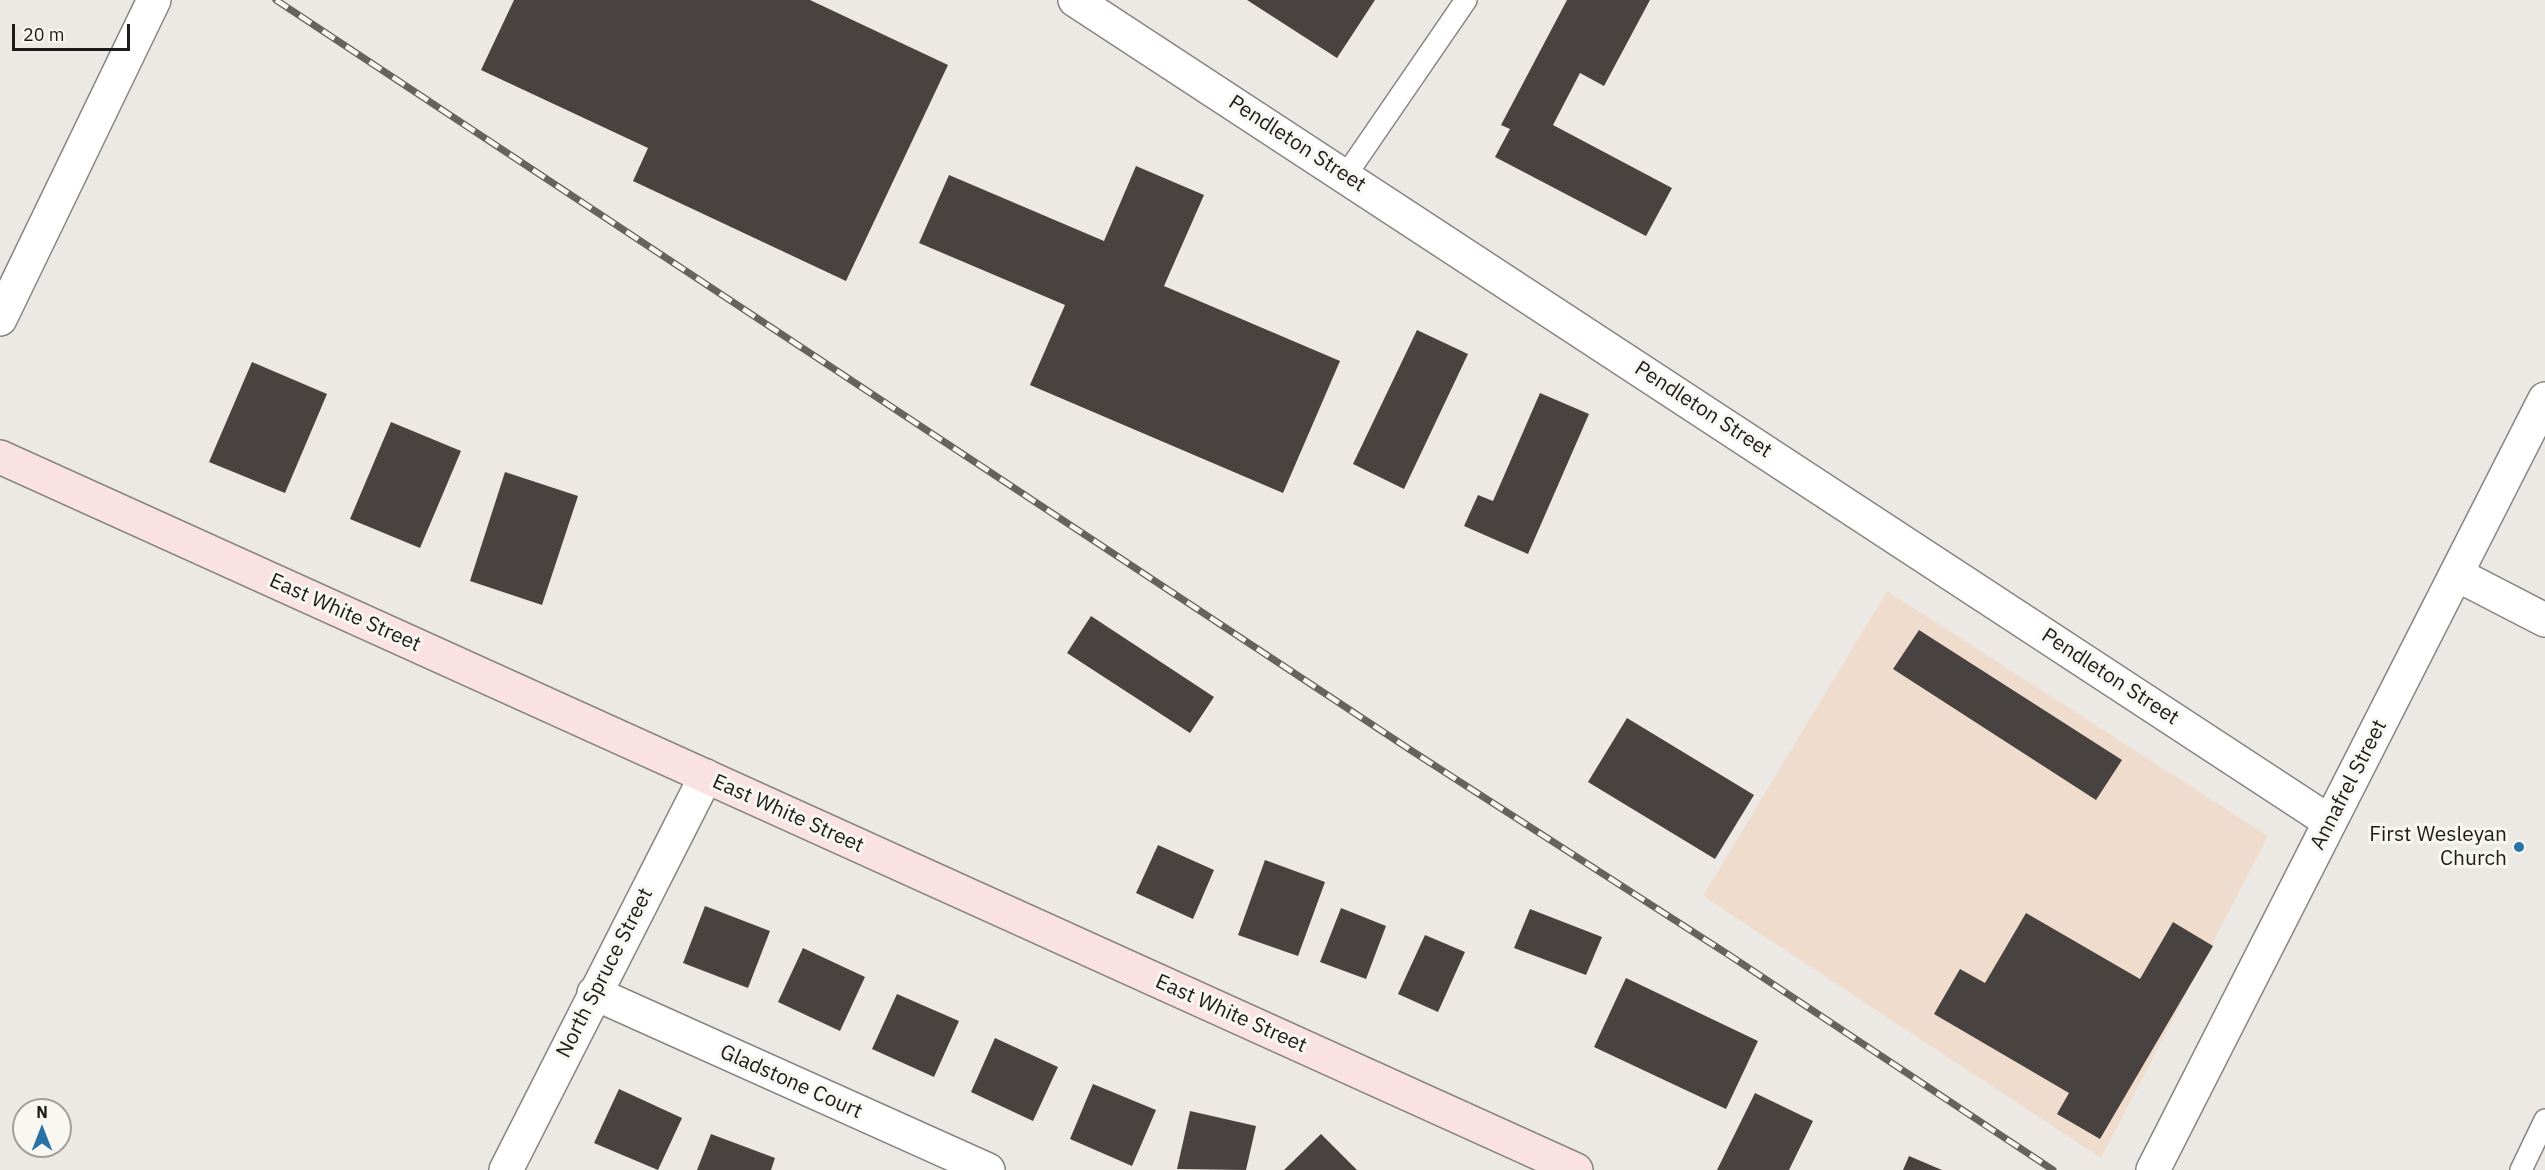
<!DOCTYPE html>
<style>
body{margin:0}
#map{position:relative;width:2545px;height:1170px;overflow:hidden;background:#ece9e4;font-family:"IBM Plex Sans",sans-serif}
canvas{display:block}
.north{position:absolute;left:12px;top:1098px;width:60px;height:60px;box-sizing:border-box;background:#f9f7f2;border:2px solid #a19f9c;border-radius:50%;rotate:0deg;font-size:16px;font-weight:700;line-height:24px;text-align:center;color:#1d1c1a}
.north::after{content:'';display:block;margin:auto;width:21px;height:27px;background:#2972a6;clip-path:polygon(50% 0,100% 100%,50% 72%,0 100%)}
.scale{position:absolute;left:12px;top:24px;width:118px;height:27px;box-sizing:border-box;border:3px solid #1d1c1a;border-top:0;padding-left:8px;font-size:18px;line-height:21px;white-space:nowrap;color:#1d1c1a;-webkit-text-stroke:4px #f9f7f2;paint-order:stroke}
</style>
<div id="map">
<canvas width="2545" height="1170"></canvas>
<div class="north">N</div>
<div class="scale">20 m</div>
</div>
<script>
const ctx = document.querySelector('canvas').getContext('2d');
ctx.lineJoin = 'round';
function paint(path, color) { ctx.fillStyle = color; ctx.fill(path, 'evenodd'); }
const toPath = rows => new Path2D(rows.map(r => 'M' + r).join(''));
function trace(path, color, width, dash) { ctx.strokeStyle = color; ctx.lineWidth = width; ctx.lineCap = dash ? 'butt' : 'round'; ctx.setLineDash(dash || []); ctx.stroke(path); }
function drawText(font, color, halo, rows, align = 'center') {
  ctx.font = font + ' "IBM Plex Sans",sans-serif'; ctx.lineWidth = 6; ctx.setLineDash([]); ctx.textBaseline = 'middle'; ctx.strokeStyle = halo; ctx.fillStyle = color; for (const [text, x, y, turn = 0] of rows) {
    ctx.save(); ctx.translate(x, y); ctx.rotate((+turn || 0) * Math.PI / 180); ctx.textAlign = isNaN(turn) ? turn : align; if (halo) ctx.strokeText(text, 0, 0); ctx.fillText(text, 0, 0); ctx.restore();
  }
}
const commercial = toPath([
 [1887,591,2268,836,2101,1158,1703,896]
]);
const building = toPath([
 [514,0,810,0,948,65,846,281,633,181,648,148,481,70],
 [1247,0,1375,0,1337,58],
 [1567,0,1650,0,1604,86,1580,73,1553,125,1672,188,1646,236,1495,157,1510,129,1501,125],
 [1136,166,1204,195,1164,286,1340,361,1283,493,1030,385,1065,305,919,243,949,175,1104,241],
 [1417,330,1468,354,1404,489,1353,464],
 [252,362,327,394,285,493,209,462],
 [1540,393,1589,414,1528,554,1464,526,1478,495,1493,501],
 [391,422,461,451,420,548,350,519],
 [505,472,578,496,542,605,470,581],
 [1091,616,1214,697,1190,733,1067,653],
 [1919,630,2122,760,2096,800,1893,669],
 [1627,718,1754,795,1715,859,1588,782],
 [1158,845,1214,870,1193,919,1136,893],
 [1265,860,1325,882,1298,956,1238,935],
 [705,906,770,931,748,988,683,963],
 [1341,908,1386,926,1366,979,1320,962],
 [1530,909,1602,937,1586,975,1514,948],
 [2026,913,2140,979,2173,922,2213,946,2100,1139,2057,1114,2069,1093,1934,1014,1960,969,1985,983],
 [1425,935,1465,952,1438,1012,1398,994],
 [803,948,865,977,840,1031,778,1002],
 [1626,978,1758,1041,1726,1109,1594,1047],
 [897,994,959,1021,934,1077,872,1049],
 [995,1038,1058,1067,1033,1121,971,1092],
 [1093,1084,1156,1110,1132,1166,1070,1139],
 [619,1089,682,1118,658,1170,594,1143],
 [1755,1093,1813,1121,1789,1170,1717,1170],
 [1190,1111,1256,1126,1246,1170,1177,1169],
 [711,1134,775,1158,771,1170,697,1170],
 [1321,1134,1357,1170,1284,1170],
 [1909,1156,1942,1170,1903,1170]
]);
const lane = toPath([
 [1346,175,1466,0],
 [2521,1170,2545,1120]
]);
const street = toPath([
 [1075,0,2330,822],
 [0,319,154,0],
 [2456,574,2545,620],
 [594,993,988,1170],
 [506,1170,706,776],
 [2153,1170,2545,399]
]);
const secondary = toPath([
 [0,457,1576,1170]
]);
const rail = toPath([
 [276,0,1412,751,1729,955,2053,1170]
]);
const markers = [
 [2519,847,6,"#2972a6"]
];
const streetNames = [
 ["Pendleton Street",1297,144,33],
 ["Pendleton Street",1703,410,33],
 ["East White Street",345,613,24],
 ["Pendleton Street",2110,677,33],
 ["Annafrel Street",2349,785,-63],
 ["East White Street",788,814,24],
 ["North Spruce Street",605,973,-63],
 ["East White Street",1231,1014,24],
 ["Gladstone Court",791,1082,24]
];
const poiNames = [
 ["First Wesleyan",2507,835],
 ["Church",2507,859]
];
paint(commercial, '#efdccc');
paint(building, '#484341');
trace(lane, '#878580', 24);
trace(street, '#878580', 36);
trace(secondary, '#878580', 36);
trace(lane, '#fff', 21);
trace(street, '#fff', 33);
trace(secondary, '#fae1e2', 33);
trace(rail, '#656360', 7);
trace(rail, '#f9f7f2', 4.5, [14]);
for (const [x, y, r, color] of markers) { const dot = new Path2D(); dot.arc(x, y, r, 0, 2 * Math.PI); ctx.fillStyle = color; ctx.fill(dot); trace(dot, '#f9f7f2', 2); }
drawText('21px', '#1d1c1a', '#f9f7f2', streetNames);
drawText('21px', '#1d1c1a', '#f9f7f2', poiNames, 'right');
</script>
